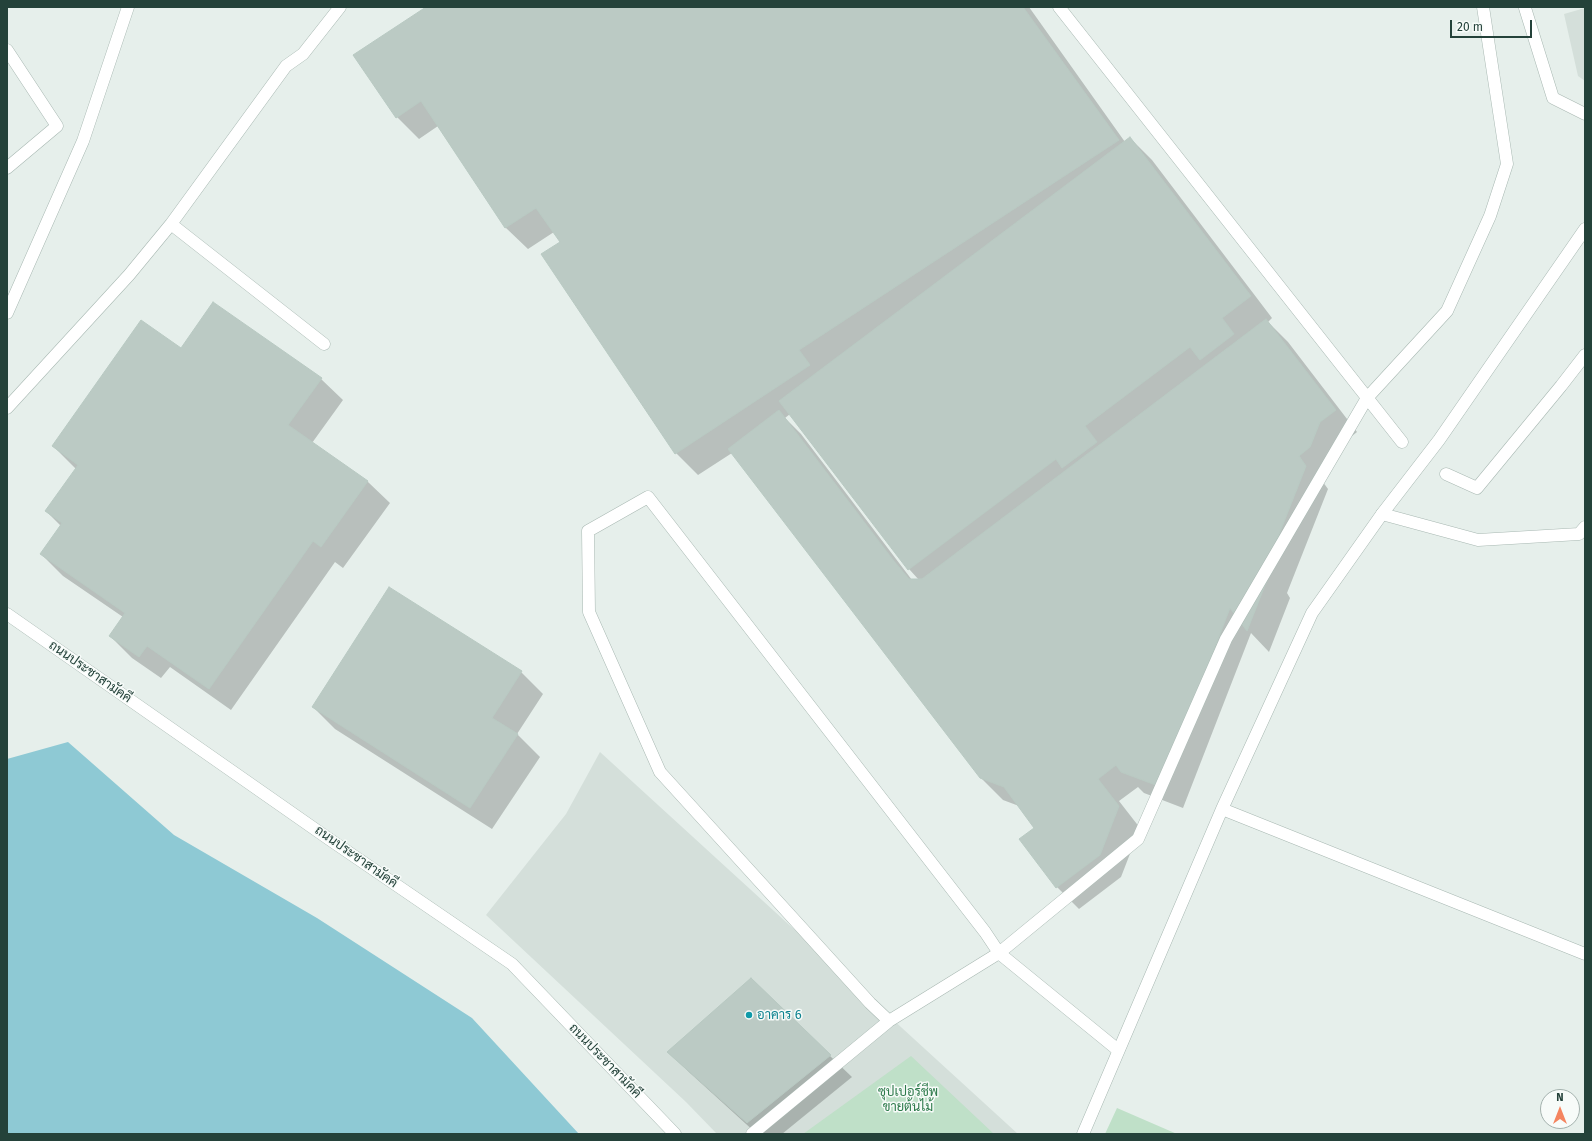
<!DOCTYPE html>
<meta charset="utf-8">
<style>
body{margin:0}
#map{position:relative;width:1592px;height:1141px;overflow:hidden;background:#e6efeb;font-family:"Fira Sans",sans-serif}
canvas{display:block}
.frame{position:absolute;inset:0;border:8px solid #24423a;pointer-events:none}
.north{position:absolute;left:1540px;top:1089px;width:40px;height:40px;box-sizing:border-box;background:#f7fbf9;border:1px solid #a3b1ad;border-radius:50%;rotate:0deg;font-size:11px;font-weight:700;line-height:16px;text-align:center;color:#24423a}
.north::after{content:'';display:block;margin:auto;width:14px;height:18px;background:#f4845f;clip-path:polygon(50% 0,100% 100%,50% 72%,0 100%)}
.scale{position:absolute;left:1450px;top:20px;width:82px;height:18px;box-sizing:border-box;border:2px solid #24423a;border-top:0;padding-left:5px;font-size:12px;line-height:14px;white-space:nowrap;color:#24423a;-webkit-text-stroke:3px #f7fbf9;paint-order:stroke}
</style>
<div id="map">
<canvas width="1592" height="1141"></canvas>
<div class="frame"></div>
<div class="north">N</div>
<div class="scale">20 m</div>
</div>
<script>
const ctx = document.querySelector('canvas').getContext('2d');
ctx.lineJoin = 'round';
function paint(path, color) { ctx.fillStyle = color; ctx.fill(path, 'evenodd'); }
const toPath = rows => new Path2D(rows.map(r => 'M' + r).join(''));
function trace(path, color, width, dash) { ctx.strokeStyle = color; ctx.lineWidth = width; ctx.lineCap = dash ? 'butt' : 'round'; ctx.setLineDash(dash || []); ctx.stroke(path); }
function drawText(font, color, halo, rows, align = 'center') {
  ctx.font = font + ' "Fira Sans",Sarabun,sans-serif'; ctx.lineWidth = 3; ctx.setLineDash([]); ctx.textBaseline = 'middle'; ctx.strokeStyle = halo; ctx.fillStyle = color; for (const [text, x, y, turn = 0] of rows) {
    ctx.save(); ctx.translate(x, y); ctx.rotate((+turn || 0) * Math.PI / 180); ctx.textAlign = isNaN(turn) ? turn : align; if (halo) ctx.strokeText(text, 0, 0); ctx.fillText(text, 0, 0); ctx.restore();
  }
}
const built = toPath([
 [1585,8,1585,81,1578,76,1564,14],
 [600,752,1018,1134,717,1134,686,1102,486,915,566,814]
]);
const green = toPath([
 [911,1056,994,1134,803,1134],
 [1117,1108,1177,1134,1105,1134]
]);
const water = toPath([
 [68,742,174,835,317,918,472,1018,579,1134,7,1134,7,759]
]);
const shadow = toPath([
 [428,7,1029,7,1125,142,1130,138,1152,160,1272,318,1268,322,1288,342,1357,432,1342,444,1320,478,1328,489,1287,593,1290,598,1269,652,1251,633,1183,808,1144,793,1138,787,1119,801,1140,828,1121,877,1079,909,1057,887,1036,828,1019,806,1003,800,980,777,732,453,698,475,676,453,543,254,561,242,554,232,528,249,506,228,438,126,419,139,397,117],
 [790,414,909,569,919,580,912,580,801,434,785,418],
 [182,349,321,379,343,400,312,443,368,482,390,503,343,568,335,562,231,710,170,667,161,678,132,658,110,636,123,617,63,576,41,554,61,526,46,511,76,469,53,446],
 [389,589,521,672,543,694,517,734,540,757,492,829,335,729,313,707],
 [668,1052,830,1056,852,1077,782,1134,757,1134,690,1073]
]);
const building = toPath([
 [426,7,1023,7,1119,140,799,350,810,365,675,454,541,254,560,242,536,208,505,228,421,101,396,118,353,55,426,7],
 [1130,137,1251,296,1222,318,1234,334,1200,360,1190,347,1085,426,1097,442,1062,468,1056,459,908,570,779,401,1130,137],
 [213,302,322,378,288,425,368,481,321,547,313,541,209,689,147,646,139,657,109,636,125,613,40,554,62,523,45,511,78,465,52,446,141,320,181,348,213,302],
 [1266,319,1336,410,1320,422,1310,447,1299,456,1306,466,1265,570,1269,575,1247,631,1230,608,1161,787,1121,772,1116,765,1098,779,1119,806,1100,855,1056,888,1019,839,1034,828,1004,787,980,778,728,449,779,410,893,560,909,579,922,579,1266,319],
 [389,587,522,671,492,718,518,734,470,808,312,707,389,587],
 [751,978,831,1055,747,1123,667,1052,751,978]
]);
const service = toPath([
 [1059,7,1402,442],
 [1525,8,1553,98,1585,114],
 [7,50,57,126,7,168],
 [171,224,286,66,303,54,340,7],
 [7,313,83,141,128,7],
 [7,408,129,275,171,224,324,344],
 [1446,474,1477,488,1561,386,1585,355],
 [1382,514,1478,540,1579,534,1585,527],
 [889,1021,870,1003,660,772,589,612,588,531,648,497,985,932,999,953,1118,1050],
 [752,1134,889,1021,999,953,1138,839,1226,639,1367,398,1447,311,1490,216,1507,164,1483,7]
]);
const minor = toPath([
 [1222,809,1585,954],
 [1083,1134,1222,809,1312,613,1382,514,1439,440,1585,229]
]);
const tertiary = toPath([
 [7,614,329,839,512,964,675,1134]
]);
const markers = [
 [749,1015,4,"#0f9aa8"]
];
const streetNames = [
 ["ถนนประชาสามัคคี",90,672,35],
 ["ถนนประชาสามัคคี",356,857,35],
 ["ถนนประชาสามัคคี",605,1061,46]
];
const cultureNames = [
 ["อาคาร 6",757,1015]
];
const parkNames = [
 ["ซุปเปอร์ชีพ",908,1092],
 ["ขายต้นไม้",908,1107]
];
paint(built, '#d4dfda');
paint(green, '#bfe0c8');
paint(water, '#8ec9d4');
paint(shadow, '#0003');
paint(building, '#bbcac4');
trace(building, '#b8c9c2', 1);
trace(service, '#a8b8b2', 13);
trace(minor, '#a8b8b2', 13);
trace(tertiary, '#a8b8b2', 13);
trace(service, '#fff', 12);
trace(minor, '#fff', 12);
trace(tertiary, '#fff', 12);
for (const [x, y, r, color] of markers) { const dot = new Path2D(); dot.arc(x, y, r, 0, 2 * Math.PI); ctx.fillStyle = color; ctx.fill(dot); trace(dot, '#f7fbf9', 1.5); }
drawText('13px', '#24423a', '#f7fbf9', streetNames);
drawText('13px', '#0d838f', '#f7fbf9', cultureNames, 'left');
drawText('13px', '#2d7a4b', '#f7fbf9', parkNames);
</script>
